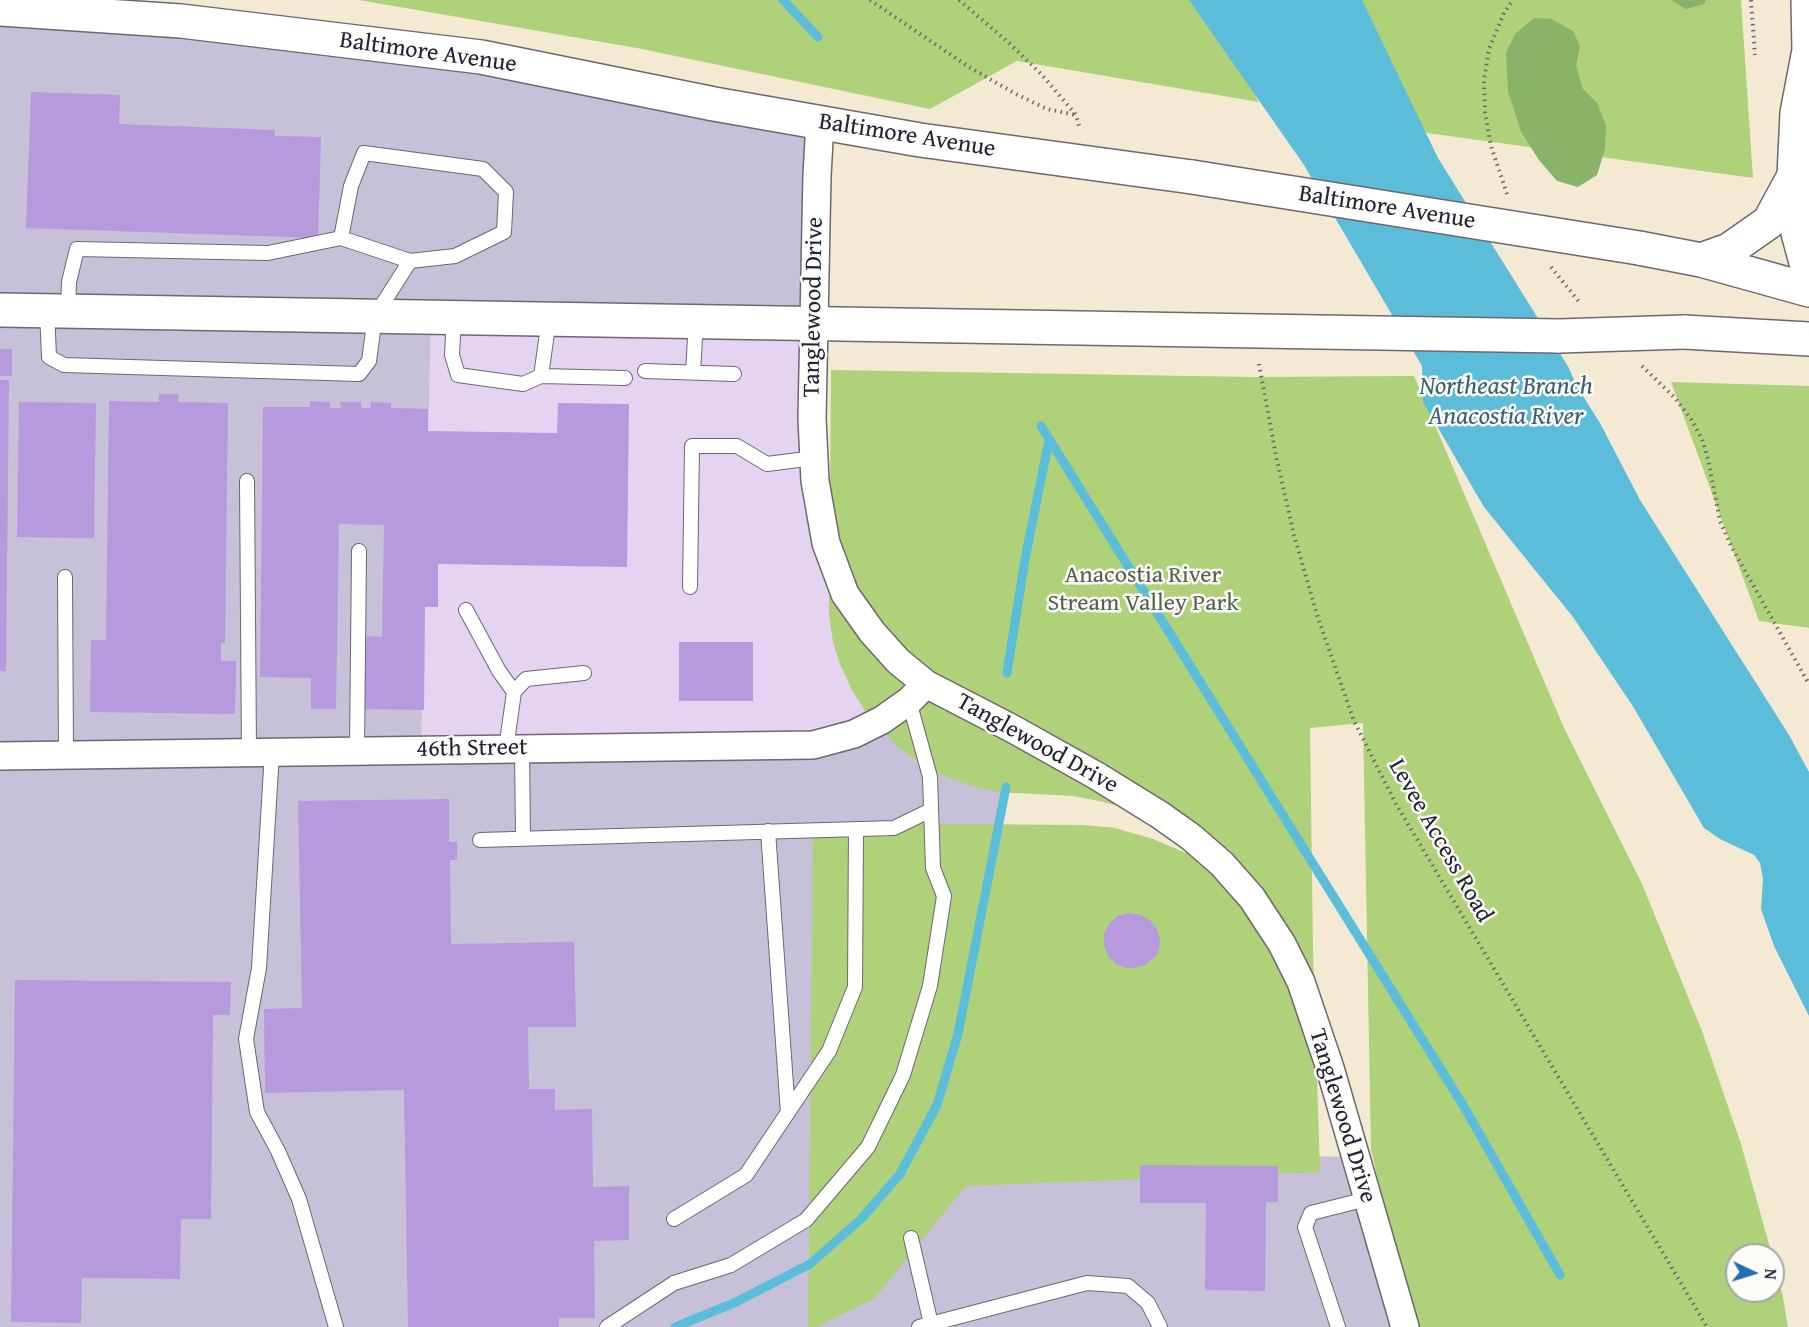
<!DOCTYPE html>
<style>
body{margin:0}
#map{position:relative;width:1809px;height:1327px;overflow:hidden;background:#f4e9d2;font-family:"Gentium Book Plus",serif}
canvas{display:block}
.north{position:absolute;left:1725px;top:1243px;width:60px;height:60px;box-sizing:border-box;background:#fdfcf7;border:2px solid #a5a5ac;border-radius:50%;rotate:94deg;font-size:16px;font-weight:700;line-height:24px;text-align:center;color:#22223b}
.north::after{content:'';display:block;margin:auto;width:21px;height:27px;background:#1f6fb2;clip-path:polygon(50% 0,100% 100%,50% 72%,0 100%)}
</style>
<div id="map">
<canvas width="1809" height="1327"></canvas>
<div class="north">N</div>
</div>
<script>
const ctx = document.querySelector('canvas').getContext('2d');
ctx.lineJoin = 'round';
function paint(path, color) { ctx.fillStyle = color; ctx.fill(path, 'evenodd'); }
const toPath = rows => new Path2D(rows.map(r => 'M' + r).join(''));
function trace(path, color, width, dash) { ctx.strokeStyle = color; ctx.lineWidth = width; ctx.lineCap = dash ? 'butt' : 'round'; ctx.setLineDash(dash || []); ctx.stroke(path); }
function drawText(font, color, halo, rows, align = 'center') {
  ctx.font = font + ' "Gentium Book Plus",serif'; ctx.lineWidth = 5; ctx.setLineDash([]); ctx.textBaseline = 'middle'; ctx.strokeStyle = halo; ctx.fillStyle = color; for (const [text, x, y, turn = 0] of rows) {
    ctx.save(); ctx.translate(x, y); ctx.rotate((+turn || 0) * Math.PI / 180); ctx.textAlign = isNaN(turn) ? turn : align; if (halo) ctx.strokeText(text, 0, 0); ctx.fillText(text, 0, 0); ctx.restore();
  }
}
const built = toPath([
 [431,317,814,323,815,481,898,660,854,734,421,750]
]);
const industrial = toPath([
 [0,9,181,21,820,122,814,323,431,317,421,750,769,747,882,720,1006,787,958,1034,914,1148,1353,1157,1405,1327,0,1327]
]);
const green = toPath([
 [359,0,1741,0,1753,178,1420,132,1255,96,1259,102,1017,61,930,109,637,48],
 [831,370,1253,377,1414,376,1564,728,1642,884,1702,1031,1741,1144,1772,1255,1737,1255,1737,1291,1773,1291,1773,1259,1783,1297,1788,1327,1408,1327,1403,1294,1371,1149,1363,723,1310,728,1313,950,1320,1172,966,1186,874,1299,816,1327,808,1327,813,823,1083,825,1115,828,1153,839,1186,853,1184,830,1138,811,1099,801,1073,796,997,792,974,787,947,777,923,765,900,749,867,714,852,690,840,664,833,642,829,614],
 [1671,382,1809,386,1809,628,1759,621]
]);
const forest = toPath([
 [1671,0,1706,0,1704,4,1686,9],
 [1534,18,1551,19,1573,31,1580,46,1576,66,1583,89,1597,103,1606,125,1605,149,1597,175,1578,187,1557,181,1539,160,1521,132,1508,91,1506,53,1515,34]
]);
const water = toPath([
 [1189,0,1362,0,1438,158,1569,368,1576,385,1600,423,1640,500,1789,735,1809,772,1809,1016,1774,946,1761,909,1763,879,1760,863,1754,855,1720,839,1704,828,1634,708,1573,617,1484,507,1423,402,1422,366,1304,165]
]);
const stream = toPath([
 [783,0,818,37],
 [1041,426,1463,1105,1560,1275],
 [1007,673,1025,559,1049,440],
 [675,1327,734,1303,810,1264,862,1218,900,1174,937,1105,958,1034,1006,787]
]);
const building = toPath([
 [31,92,120,95,119,124,275,130,275,136,321,137,318,238,26,228],
 [0,349,12,349,12,376,0,376],
 [0,380,9,380,6,671,0,671],
 [159,394,179,394,178,402,228,403,225,643,221,643,221,661,236,661,235,714,90,712,91,640,106,640,109,401,159,402],
 [310,401,330,402,330,408,341,408,340,402,361,402,361,408,371,408,371,402,391,403,391,408,428,409,428,431,557,433,558,403,629,404,627,567,438,564,438,607,425,607,424,710,364,709,364,636,382,637,384,525,339,524,336,709,311,709,311,678,260,677,263,407,310,407],
 [19,402,96,403,94,538,17,537],
 [679,642,753,642,753,701,679,701],
 [449,799,449,842,457,842,457,860,450,860,451,944,574,942,576,1027,528,1027,529,1089,555,1089,555,1110,592,1109,593,1187,629,1186,629,1240,594,1241,595,1318,559,1318,559,1327,408,1327,404,1090,265,1093,264,1009,302,1008,298,801],
 [1129,913,1141,915,1151,921,1158,931,1160,942,1158,953,1155,957,1145,965,1134,968,1127,968,1116,964,1108,956,1104,945,1104,934,1109,924,1117,916],
 [15,980,231,982,230,1015,213,1015,211,1219,181,1219,180,1279,82,1278,81,1323,11,1322],
 [1140,1165,1278,1166,1278,1202,1266,1202,1265,1291,1205,1290,1206,1203,1140,1203]
]);
const path = toPath([
 [870,0,969,67,1014,93,1047,109,1076,115],
 [959,0,1009,43,1043,76,1076,115,1080,129],
 [1751,0,1755,55],
 [1507,194,1491,146,1485,112,1484,80,1489,49,1504,13,1513,0],
 [1551,267,1580,303],
 [1259,364,1276,456,1294,535,1318,618,1354,721,1396,804,1707,1327],
 [1642,366,1675,398,1691,419,1702,439,1708,459,1720,521,1731,546,1809,684]
]);
const lane = toPath([
 [47,311,49,357,64,365,359,374,369,361,375,316,410,261,455,256,504,232,506,192,483,169,364,153,351,186,341,238,410,261],
 [68,311,69,282,77,249,268,253,341,238],
 [454,317,452,355,458,375,523,384,541,376,549,319],
 [645,371,734,374],
 [693,372,696,321],
 [541,376,625,378],
 [247,481,249,752],
 [65,577,66,754],
 [690,587,692,446,737,446,767,464,814,458],
 [466,610,499,671,514,692],
 [506,749,514,692,526,679,584,673],
 [522,749,523,838],
 [357,751,359,551],
 [272,752,259,968,246,1039,257,1112,278,1151,299,1199,336,1327],
 [768,831,788,1113],
 [480,840,894,828,931,810],
 [674,1219,746,1175,829,1051,855,987,856,829],
 [911,1238,931,1324],
 [607,1327,674,1283,731,1265,806,1220,868,1147,903,1075,930,986,944,896,933,868,930,777,909,701],
 [919,1327,1087,1283,1128,1286,1148,1303,1160,1327],
 [1338,1327,1305,1227,1311,1213,1367,1199]
]);
const street = toPath([
 [820,122,817,176,812,418,815,481,826,543,845,594,872,632,898,661,926,684,1013,729,1097,776,1160,815,1191,837,1222,864,1252,898,1282,944,1301,982,1330,1068,1405,1327],
 [0,756,813,745,854,734,882,720,909,701,926,684]
]);
const secondary = toPath([
 [1808,0,1809,50,1797,113,1794,176,1798,233,1809,273]
]);
const primary = toPath([
 [0,9,181,21,481,57,714,104,920,140,1192,177],
 [1639,248,1701,260,1809,290],
 [1701,260,1729,250,1769,222,1794,176],
 [0,310,1559,336],
 [1684,332,1809,339]
]);
const primaryBridge = toPath([
 [1192,177,1639,248],
 [1559,336,1684,332]
]);
const streetNames = [
 ["Baltimore Avenue",428,53,8],
 ["Baltimore Avenue",907,136,9],
 ["Baltimore Avenue",1387,208,9],
 ["Tanglewood Drive",814,307,-89],
 ["Tanglewood Drive",1037,744,29],
 ["46th Street",472,749,-1],
 ["Levee Access Road",1440,841,60],
 ["Tanglewood Drive",1342,1116,73]
];
const parkNames = [
 ["Anacostia River",1143,576],
 ["Stream Valley Park",1143,604]
];
const waterNames = [
 ["Northeast Branch",1506,387],
 ["Anacostia River",1506,417]
];
paint(built, '#e4d3f1');
paint(industrial, '#c6c0d9');
paint(green, '#aed17a');
paint(forest, '#8ab36a');
paint(water, '#5bbdda');
trace(stream, '#5bbdda', 9);
paint(building, '#b799de');
trace(lane, '#6c6870', 16);
trace(street, '#6c6870', 30);
trace(secondary, '#6c6870', 36);
trace(primary, '#6c6870', 36);
trace(path, '#6c6870', 4, [1.5, 4.5]);
trace(lane, '#fff', 14);
trace(street, '#fff', 27);
trace(secondary, '#fff', 33);
trace(primary, '#fff', 33);
trace(primaryBridge, '#6c6870', 36, []);
trace(primaryBridge, '#fff', 33);
drawText('24px', '#22223b', '#fdfcf7', streetNames);
drawText('24px', '#535f51', '#fdfcf7', parkNames);
drawText('italic 26px', '#39607b', '#fdfcf7', waterNames);
</script>
